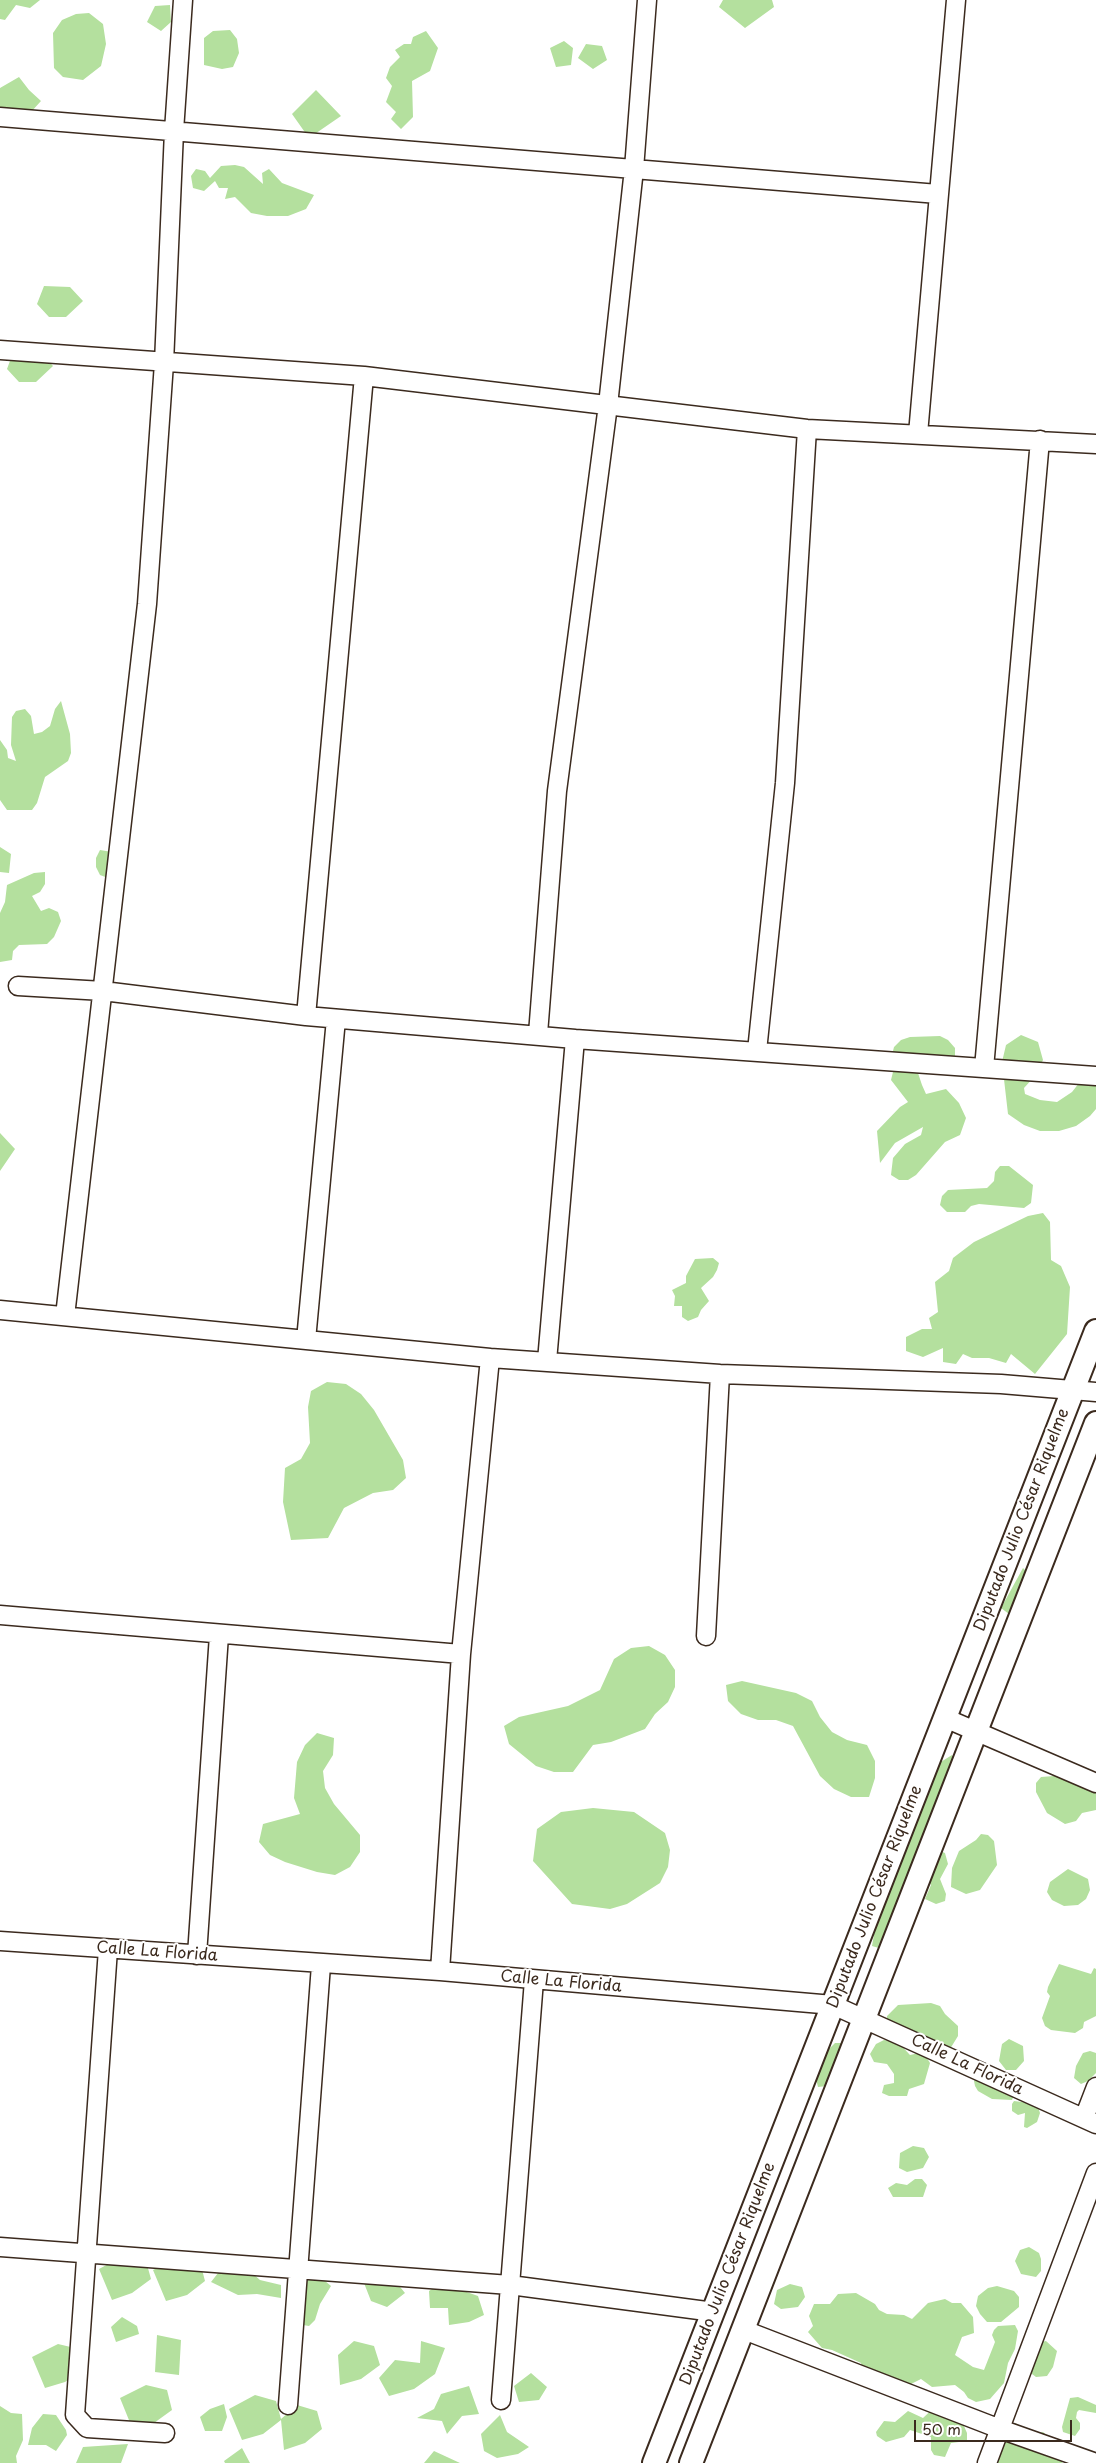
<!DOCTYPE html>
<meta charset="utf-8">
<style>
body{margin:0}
#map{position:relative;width:1096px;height:2463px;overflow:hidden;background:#fff;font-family:"Playpen Sans",sans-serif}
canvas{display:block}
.scale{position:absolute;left:914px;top:2420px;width:158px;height:22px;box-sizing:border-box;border:2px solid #3b2a1e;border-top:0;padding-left:6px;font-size:15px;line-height:18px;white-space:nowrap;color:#3b2a1e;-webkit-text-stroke:4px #fff;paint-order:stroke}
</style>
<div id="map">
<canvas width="1096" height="2463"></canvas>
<div class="scale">50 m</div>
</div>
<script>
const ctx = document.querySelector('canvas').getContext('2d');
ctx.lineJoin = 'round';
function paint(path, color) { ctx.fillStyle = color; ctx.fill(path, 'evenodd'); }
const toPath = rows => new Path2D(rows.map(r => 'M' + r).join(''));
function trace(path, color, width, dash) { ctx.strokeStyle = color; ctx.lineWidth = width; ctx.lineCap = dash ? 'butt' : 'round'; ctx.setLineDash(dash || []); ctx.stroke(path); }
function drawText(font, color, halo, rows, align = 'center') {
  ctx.font = font + ' "Playpen Sans",sans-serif'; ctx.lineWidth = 4; ctx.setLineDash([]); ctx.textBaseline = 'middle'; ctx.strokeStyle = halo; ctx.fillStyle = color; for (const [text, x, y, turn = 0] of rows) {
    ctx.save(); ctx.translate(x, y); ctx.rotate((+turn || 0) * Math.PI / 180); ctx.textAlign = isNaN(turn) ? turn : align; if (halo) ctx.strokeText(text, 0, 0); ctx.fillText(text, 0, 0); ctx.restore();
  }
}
const green = toPath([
 [0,0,40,0,30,8,16,5,5,20,0,19],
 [723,0,772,0,774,7,745,28,719,7],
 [170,5,171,22,161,31,147,22,155,6],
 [89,13,103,24,106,44,101,66,83,80,63,77,54,68,53,33,62,20,76,14],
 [230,30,237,39,239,53,233,67,222,69,204,65,204,38,213,31],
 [426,31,438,48,430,71,412,81,413,117,401,129,391,119,396,112,386,102,392,86,386,78,390,67,400,57,395,50,404,44,411,44,413,37],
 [564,41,573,48,571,65,556,67,550,48],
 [586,44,602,46,607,60,593,69,578,58],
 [19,77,29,90,41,101,31,112,16,108,6,112,0,111,0,88],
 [316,90,341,116,309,138,292,114],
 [235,165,244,167,263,184,262,173,269,169,282,183,314,195,306,209,288,216,267,216,251,213,235,197,225,199,228,188,219,188,215,181,204,191,193,188,191,176,196,169,205,171,210,178,221,166],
 [44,286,70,287,83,301,66,317,49,317,37,304],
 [14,350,40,352,53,366,36,382,19,382,7,369],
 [61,701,70,734,71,753,68,761,45,777,37,803,32,810,7,810,0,800,0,740,7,750,8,758,16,761,11,745,12,717,16,711,25,709,31,716,34,734,42,732,50,726,55,709],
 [0,847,11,854,9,873,0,872],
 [100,850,118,853,108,878,100,875,96,867,96,858],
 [45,872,45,884,40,892,32,896,41,911,49,908,58,912,61,921,54,937,47,944,19,945,13,951,12,960,0,962,0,913,5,902,7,885,34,873],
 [1021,1035,1038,1042,1043,1060,1035,1076,1024,1088,1025,1094,1040,1100,1057,1102,1072,1092,1083,1078,1096,1083,1096,1109,1090,1116,1076,1126,1059,1131,1040,1131,1024,1125,1008,1114,1002,1062,1006,1045],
 [940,1036,948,1040,955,1048,955,1058,918,1073,922,1085,926,1094,946,1089,959,1103,966,1118,960,1135,945,1142,916,1175,908,1180,899,1180,891,1175,893,1158,905,1144,921,1135,923,1127,895,1143,880,1163,877,1131,900,1107,908,1102,891,1080,895,1064,892,1055,894,1047,901,1040,910,1037],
 [0,1133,15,1149,0,1171],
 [1000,1166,1009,1166,1033,1185,1031,1203,1024,1208,979,1204,971,1206,965,1212,947,1212,940,1205,942,1196,948,1190,987,1188,994,1181,995,1172],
 [1043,1213,1050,1222,1051,1260,1061,1266,1070,1287,1067,1334,1035,1374,1011,1354,1006,1363,989,1358,972,1358,963,1354,956,1364,943,1362,943,1348,923,1357,906,1351,906,1337,922,1329,932,1329,929,1318,938,1312,935,1282,949,1271,953,1258,974,1242,1028,1216],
 [713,1258,719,1263,717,1270,713,1277,701,1288,709,1301,701,1310,698,1317,688,1321,682,1317,682,1306,674,1306,675,1296,672,1290,686,1283,686,1276,695,1259],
 [327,1382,346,1384,361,1394,374,1410,403,1460,406,1478,393,1490,373,1493,344,1508,328,1538,291,1540,283,1502,285,1468,301,1459,310,1443,308,1407,311,1391],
 [1023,1568,1028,1573,1018,1614,1009,1614,1001,1608],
 [649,1646,665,1655,675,1670,675,1687,668,1702,655,1714,645,1729,611,1742,593,1745,573,1772,554,1772,536,1766,509,1744,504,1726,519,1717,568,1706,600,1690,614,1659,631,1648],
 [742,1681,796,1693,812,1701,820,1717,832,1732,847,1740,867,1745,875,1761,875,1778,869,1797,851,1797,834,1789,820,1776,793,1726,776,1720,758,1720,741,1714,728,1701,726,1685],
 [317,1733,334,1738,333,1755,323,1771,325,1788,334,1804,360,1835,360,1852,350,1867,335,1875,317,1872,285,1862,270,1855,259,1842,263,1824,300,1814,294,1798,297,1762,305,1745],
 [952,1755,960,1771,889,1951,872,1946,875,1929,936,1765],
 [1054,1776,1096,1782,1096,1810,1082,1813,1076,1821,1065,1824,1047,1813,1036,1792,1036,1783,1041,1777],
 [593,1808,634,1812,665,1833,670,1850,668,1867,660,1883,627,1904,610,1909,572,1904,533,1861,537,1829,561,1812],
 [981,1834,988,1835,994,1841,997,1865,980,1890,966,1894,951,1887,952,1868,959,1851,976,1840],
 [940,1851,945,1853,948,1864,940,1879,946,1894,945,1901,936,1904,925,1899,931,1885,926,1877],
 [1068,1869,1088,1879,1090,1890,1086,1899,1078,1905,1064,1906,1052,1900,1047,1892,1050,1882],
 [1059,1964,1091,1974,1094,1968,1096,1969,1096,2016,1084,2022,1083,2028,1075,2033,1051,2030,1045,2026,1042,2018,1050,1996,1047,1992,1048,1987],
 [931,2003,940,2006,945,2014,958,2026,958,2036,950,2049,887,2024,887,2016,898,2005],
 [1009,2039,1023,2046,1024,2061,1016,2070,1006,2070,999,2061,1002,2044],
 [884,2040,898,2042,910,2055,919,2053,925,2055,930,2063,924,2084,909,2089,907,2096,889,2096,882,2093,884,2085,894,2083,894,2074,887,2064,874,2062,870,2054,876,2044],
 [835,2043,841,2043,843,2054,827,2086,818,2087,816,2079,828,2050],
 [1090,2051,1096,2053,1096,2073,1088,2081,1081,2084,1074,2078,1076,2066,1083,2053],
 [997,2072,1006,2074,1019,2083,1012,2100,992,2099,978,2091,975,2086,974,2081,978,2075],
 [1014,2101,1037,2104,1040,2113,1037,2122,1027,2128,1024,2127,1025,2113,1018,2115,1012,2111,1012,2104],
 [913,2146,924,2148,929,2157,923,2168,907,2172,899,2168,900,2153],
 [915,2179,922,2179,927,2185,923,2197,893,2197,888,2188,896,2183,907,2185],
 [1029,2247,1039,2253,1041,2259,1041,2271,1036,2277,1021,2274,1015,2261,1020,2250],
 [125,2255,146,2261,151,2279,132,2293,112,2300,99,2269],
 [179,2257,200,2262,205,2281,187,2295,166,2301,153,2270],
 [244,2266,260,2280,281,2285,281,2298,257,2294,238,2295,211,2282,222,2268],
 [312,2270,331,2286,320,2304,315,2320,309,2326,285,2322,296,2300,291,2284],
 [376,2275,396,2282,405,2293,387,2307,371,2301,364,2283],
 [441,2283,478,2296,484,2315,469,2322,449,2325,448,2308,430,2308,429,2291],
 [790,2284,802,2287,805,2297,798,2307,781,2309,774,2304,777,2290],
 [997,2286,1014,2291,1019,2297,1019,2307,1001,2322,987,2322,980,2314,976,2306,978,2296,988,2288],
 [856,2293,875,2304,879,2310,887,2314,904,2315,912,2319,928,2303,945,2299,952,2303,961,2303,973,2317,974,2333,962,2337,955,2355,973,2367,984,2370,995,2342,992,2335,994,2330,998,2326,1015,2325,1018,2331,1015,2349,1008,2363,1004,2383,990,2399,976,2402,968,2398,964,2392,955,2385,932,2387,921,2379,911,2384,901,2384,862,2368,861,2363,832,2350,822,2348,808,2332,813,2326,809,2316,814,2304,830,2304,838,2294],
 [122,2317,137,2326,139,2334,116,2342,111,2327],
 [157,2335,181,2340,179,2375,155,2372],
 [354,2341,374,2346,380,2365,361,2379,340,2385,338,2355],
 [421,2341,445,2348,435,2374,414,2389,389,2396,379,2378,395,2360,420,2363],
 [1046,2341,1057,2351,1053,2367,1047,2376,1036,2377,1028,2371,1036,2343],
 [58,2344,79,2349,84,2368,65,2382,45,2388,32,2357],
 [531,2373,547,2387,539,2400,519,2402,514,2386],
 [146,2385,167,2390,172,2410,154,2423,133,2430,120,2398],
 [469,2386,479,2414,462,2416,447,2434,442,2421,417,2418,434,2409,441,2394],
 [255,2395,276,2401,281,2419,297,2405,317,2411,322,2429,305,2443,284,2450,281,2420,263,2434,242,2440,229,2409],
 [1078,2397,1096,2405,1096,2413,1079,2410,1077,2412,1076,2418,1080,2423,1080,2429,1075,2436,1063,2432,1062,2427,1070,2398],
 [940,2402,960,2417,967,2433,967,2441,951,2443,945,2457,934,2455,931,2450,931,2437,910,2430,904,2437,886,2442,877,2436,876,2432,884,2421,895,2422,908,2411,923,2418],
 [224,2404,227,2417,222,2431,205,2431,200,2417,210,2409],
 [0,2406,11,2413,22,2414,23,2440,16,2456,17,2463,0,2463],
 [43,2414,56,2415,66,2430,67,2435,56,2451,46,2445,28,2445,32,2428],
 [500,2415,507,2432,529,2447,518,2454,497,2458,484,2451,481,2434],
 [1015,2423,1035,2434,1043,2432,1050,2438,1056,2458,1063,2463,978,2463,1008,2427],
 [128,2444,121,2463,76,2463,83,2447],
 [242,2448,250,2463,225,2463,224,2461],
 [434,2451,460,2463,424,2463]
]);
const minor = toPath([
 [0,117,938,194],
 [0,350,364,376,807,429,1096,444],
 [918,434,956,0],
 [18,986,103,991,306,1016,575,1039,1096,1076],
 [306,1016,364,376],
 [538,1034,557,791,608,405,634,169,647,0],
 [757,1051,785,783,807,429],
 [984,1068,1040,440],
 [0,1310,490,1358,720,1374,1001,1384,1096,1392],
 [65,1316,147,604,164,363,174,131,183,0],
 [306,1340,336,1019],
 [547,1361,575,1039],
 [0,1615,461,1654],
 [706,1636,720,1374],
 [945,1718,1096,1783],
 [0,1941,440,1971,833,2005,1096,2124],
 [108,1949,75,2415,87,2428,165,2433],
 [197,1955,219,1635],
 [440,1971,461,1654,490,1358],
 [1084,2118,1096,2087],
 [0,2247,510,2285,714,2312],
 [744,2330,1000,2429,1096,2463],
 [501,2400,534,1980],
 [288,2405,321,1965],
 [987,2463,1096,2173]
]);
const tertiary = toPath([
 [654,2463,1096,1331],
 [691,2463,1096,1423]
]);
const streetNames = [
 ["Diputado Julio César Riquelme",1022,1520,-69],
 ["Diputado Julio César Riquelme",875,1897,-69],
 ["Calle La Florida",157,1952,4],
 ["Calle La Florida",561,1982,5],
 ["Calle La Florida",967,2065,25],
 ["Diputado Julio César Riquelme",728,2274,-69]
];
paint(green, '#b4e09e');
trace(minor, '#3b2a1e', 21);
trace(tertiary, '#3b2a1e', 26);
trace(minor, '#fff', 18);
trace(tertiary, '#fff', 22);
drawText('16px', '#3b2a1e', '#fff', streetNames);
</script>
